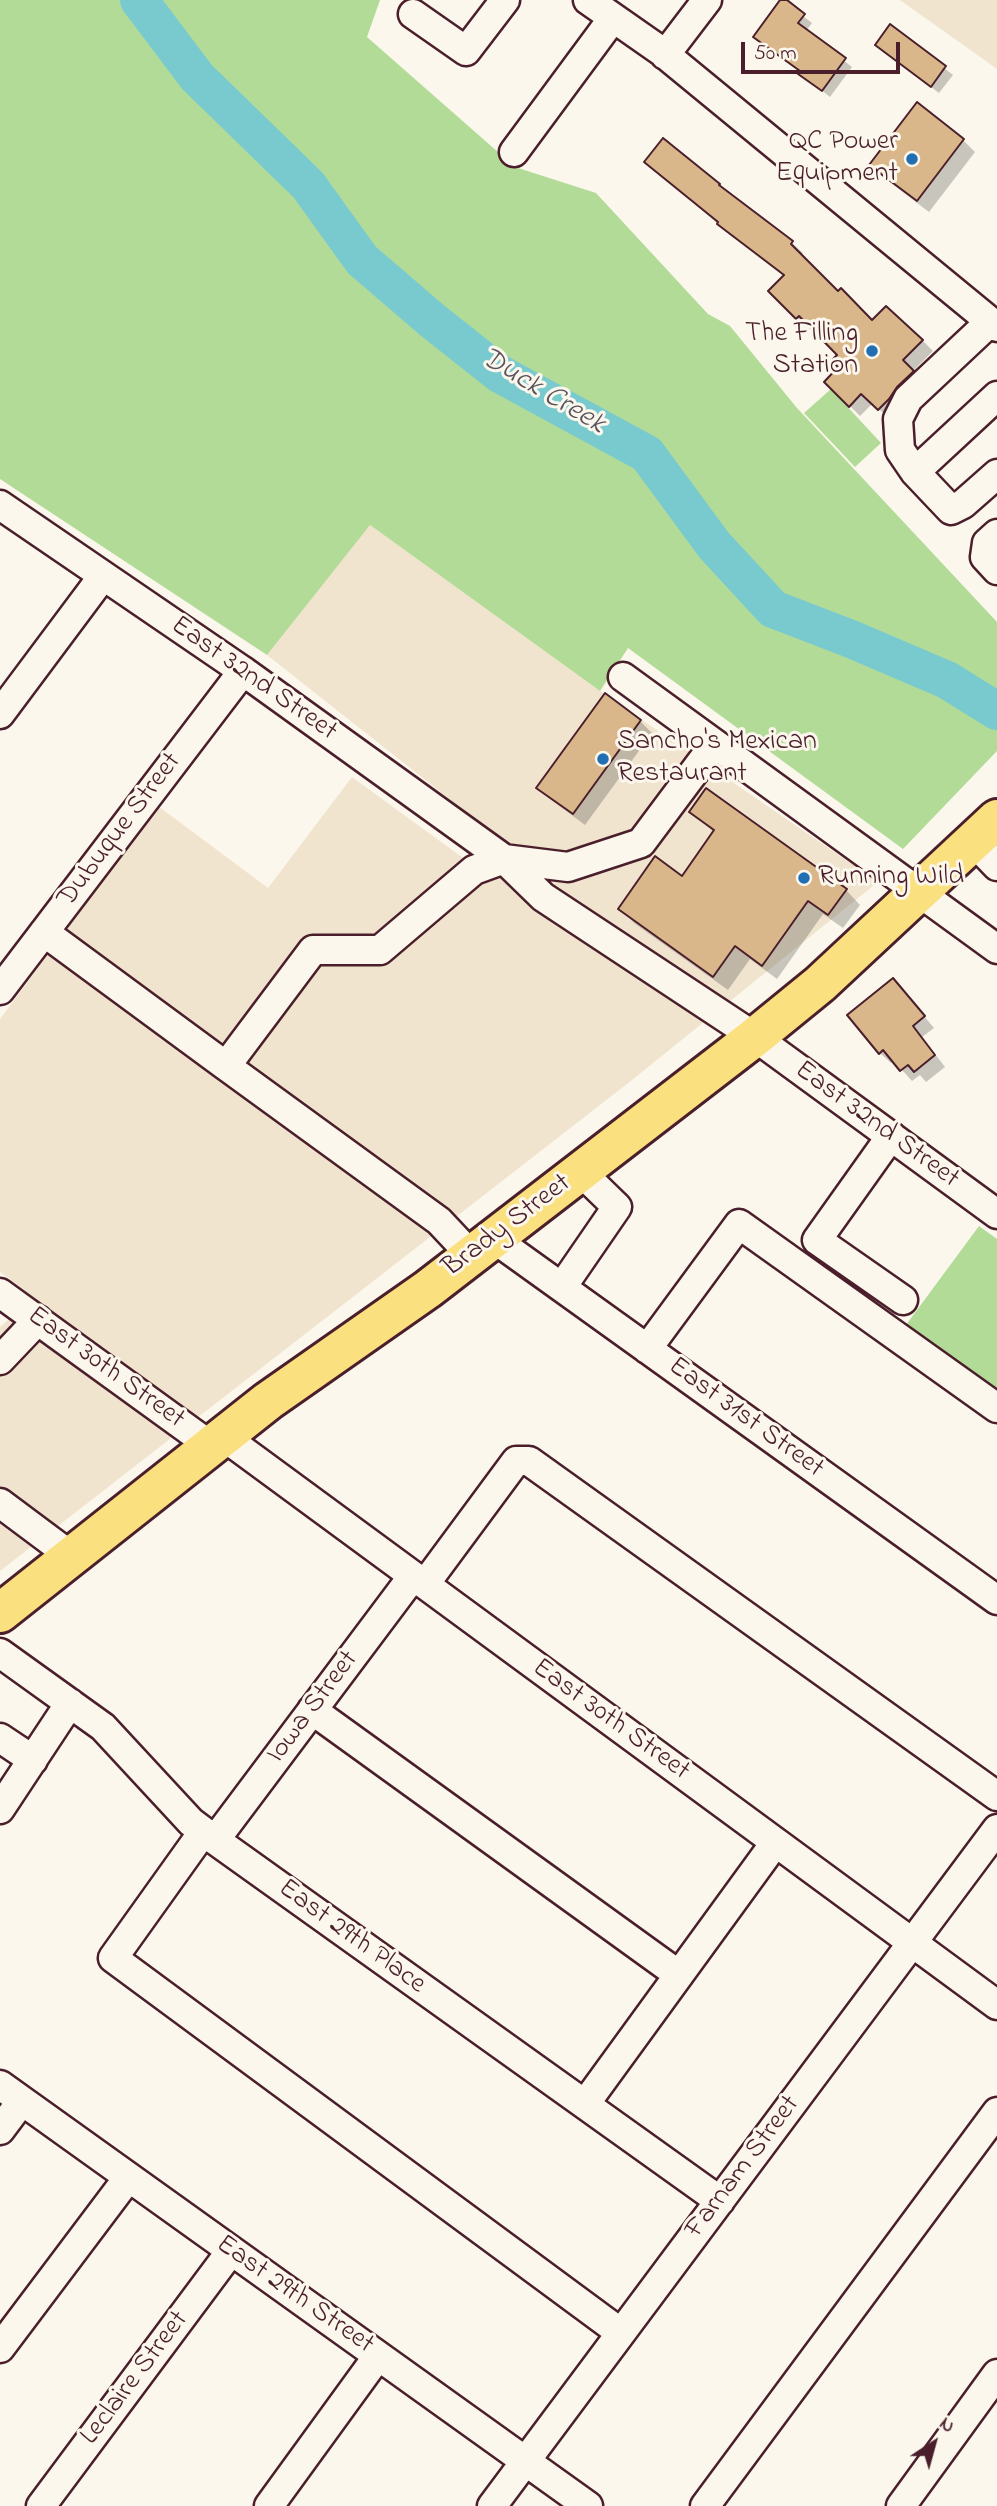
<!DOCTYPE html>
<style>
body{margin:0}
#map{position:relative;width:997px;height:2506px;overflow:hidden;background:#fbf7ec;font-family:"Indie Flower",sans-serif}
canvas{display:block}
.north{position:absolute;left:899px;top:2408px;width:70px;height:70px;-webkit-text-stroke:5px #fbf7ec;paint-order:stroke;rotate:36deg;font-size:19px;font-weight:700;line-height:28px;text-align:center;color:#4a1f2b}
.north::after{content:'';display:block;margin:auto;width:24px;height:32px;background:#4a1f2b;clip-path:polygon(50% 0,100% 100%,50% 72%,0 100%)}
.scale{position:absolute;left:741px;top:42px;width:159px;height:32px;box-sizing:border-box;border:4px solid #4a1f2b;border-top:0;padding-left:9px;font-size:21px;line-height:24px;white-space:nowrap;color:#4a1f2b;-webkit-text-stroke:5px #fbf7ec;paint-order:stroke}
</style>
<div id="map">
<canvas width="997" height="2506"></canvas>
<div class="north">N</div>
<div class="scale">50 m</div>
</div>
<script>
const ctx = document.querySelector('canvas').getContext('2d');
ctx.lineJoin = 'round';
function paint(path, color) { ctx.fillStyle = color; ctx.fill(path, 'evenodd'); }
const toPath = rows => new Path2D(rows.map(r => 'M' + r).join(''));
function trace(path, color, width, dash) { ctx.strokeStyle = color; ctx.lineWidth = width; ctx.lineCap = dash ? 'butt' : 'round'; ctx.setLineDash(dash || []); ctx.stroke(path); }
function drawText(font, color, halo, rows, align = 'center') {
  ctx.font = font + ' "Indie Flower",sans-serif'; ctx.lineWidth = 6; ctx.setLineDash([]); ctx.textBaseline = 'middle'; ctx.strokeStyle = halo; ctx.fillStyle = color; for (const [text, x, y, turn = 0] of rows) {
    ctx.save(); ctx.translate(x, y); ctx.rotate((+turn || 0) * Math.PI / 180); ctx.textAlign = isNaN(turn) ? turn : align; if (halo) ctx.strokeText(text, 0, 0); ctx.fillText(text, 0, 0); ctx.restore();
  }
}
const built = toPath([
 [900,0,997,0,997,69],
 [369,524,600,691,878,882,627,1084,0,1571,0,1327,7,1321,26,1291,0,1272,0,1019,158,806,268,888,352,777,470,863,495,835,267,655]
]);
const green = toPath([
 [0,0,380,0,367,37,515,167,596,193,708,314,730,326,797,408,997,622,997,751,903,849,628,648,600,691,370,525,267,655,0,479],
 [831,389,881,443,855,467,804,413],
 [979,1226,997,1239,997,1398,903,1329]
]);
const shadow = toPath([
 [782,0,812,23,806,31,852,67,830,97,800,73],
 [890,26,953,75,939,93,885,52],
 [963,140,975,152,929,212,883,177,871,165],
 [646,162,730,196,792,243,803,253,800,256,872,323,905,323,933,351,912,372,923,383,890,420,873,403,860,416,826,382,840,367,839,355,810,325,808,328,770,291,785,276,730,234],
 [640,721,652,733,585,825,550,799,538,788],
 [691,812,846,890,860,905,843,928,823,914,777,979,750,959,728,990,634,923,620,908,682,878,715,833],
 [903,991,934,1028,922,1037,945,1067,926,1082,920,1075,912,1081,894,1061,891,1063,880,1053]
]);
const river = toPath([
 [139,0,197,77,308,185,362,260,433,321,500,374,647,454,714,545,773,609,851,639,947,680,997,711]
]);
const building = toPath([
 [780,0,787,0,805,14,798,23,846,58,822,91,798,74,800,71,753,37,780,0],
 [890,24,946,66,931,87,875,45,890,24],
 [917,102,964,139,917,201,869,165,917,102],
 [663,138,720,184,719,185,793,241,791,244,838,291,841,288,872,320,886,306,923,340,903,360,914,371,897,387,889,399,878,410,861,394,849,407,824,382,838,367,831,361,837,355,799,316,796,319,768,291,784,275,717,224,718,222,644,162,663,138],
 [605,693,641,720,573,814,536,788,605,693],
 [706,788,847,889,828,915,808,901,762,966,735,946,713,977,618,909,655,856,682,876,714,830,689,812,706,788],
 [893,978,925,1016,913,1026,935,1055,914,1072,908,1065,900,1071,883,1050,879,1054,847,1015,893,978]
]);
const minor = toPath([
 [588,0,661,51,997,327],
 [413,14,466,51,505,0],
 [665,55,707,0],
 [514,152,613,18],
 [990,322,908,399,898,419,900,450,915,472,951,510,963,504,997,474],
 [915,472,997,396],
 [0,505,243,671,504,859,543,897,755,1037,997,1214],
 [997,534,987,543,985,557,997,570],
 [623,677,997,949],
 [0,714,103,576],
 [974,842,997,866],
 [44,932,226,1066,313,950,380,950,474,870,504,859,568,867,641,843,715,744],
 [0,990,243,671],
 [226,1066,439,1221,471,1255],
 [891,1136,817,1240,903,1300],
 [493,1238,997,1600],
 [562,1287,617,1207,581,1172],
 [0,1293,211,1446],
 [647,1349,739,1224,997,1408],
 [0,1360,38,1320],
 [223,1436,997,2005],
 [0,1503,71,1556],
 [425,1584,516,1461,529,1461,997,1796],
 [0,1653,103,1727,191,1822,215,1840,720,2201],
 [312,1710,679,1975],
 [0,1738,33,1760],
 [0,1809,70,1703],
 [203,1832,113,1958,621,2333],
 [215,1840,413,1576],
 [0,2085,588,2506],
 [585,2104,775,1843],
 [0,2130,21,2102],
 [0,2348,128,2178],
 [41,2506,231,2251],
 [269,2506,378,2356],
 [492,2506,997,1829],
 [705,2506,997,2112],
 [901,2506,997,2374]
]);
const highway = toPath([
 [0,1613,268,1401,428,1289,755,1037,820,984,997,819]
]);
const markers = [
 [912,159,7,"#1f6fb2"],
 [872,351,7,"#1f6fb2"],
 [603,759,7,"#1f6fb2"],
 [804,878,7,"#1f6fb2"]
];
const poiNames = [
 ["QC Power",898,143],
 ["Equipment",898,175],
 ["The Filling",858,335],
 ["Station",858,367],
 ["Sancho's Mexican",617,743,"left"],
 ["Restaurant",617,775,"left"],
 ["Running Wild",818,878,"left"]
];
const streetNames = [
 ["East 32nd Street",253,680,35],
 ["Dubuque Street",121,831,-53],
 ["East 32nd Street",876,1126,36],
 ["Brady Street",508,1227,-37],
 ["East 30th Street",105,1369,36],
 ["East 31st Street",745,1419,36],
 ["Iowa Street",314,1708,-53],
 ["East 30th Street",610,1721,36],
 ["East 29th Place",351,1938,36],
 ["Farnam Street",744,2168,-53],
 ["East 29th Street",294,2296,35],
 ["Leclaire Street",136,2379,-53]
];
const waterNames = [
 ["Duck Creek",542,393,31]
];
paint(built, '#f1e4cf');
paint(green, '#b3db98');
paint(shadow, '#0003');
trace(river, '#79cacf', 38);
paint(building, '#d9b78b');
trace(building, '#4a1f2b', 2);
trace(minor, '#4a1f2b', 33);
trace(highway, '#4a1f2b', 44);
trace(minor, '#fbf7ec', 28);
trace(highway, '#fbe080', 38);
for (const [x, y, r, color] of markers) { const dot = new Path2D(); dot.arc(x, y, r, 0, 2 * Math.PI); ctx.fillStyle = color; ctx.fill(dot); trace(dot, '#fbf7ec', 2.5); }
drawText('28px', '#4a1f2b', '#fbf7ec', poiNames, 'right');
drawText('28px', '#4a1f2b', '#fbf7ec', streetNames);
drawText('italic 30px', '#58525c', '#fbf7ec', waterNames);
</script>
